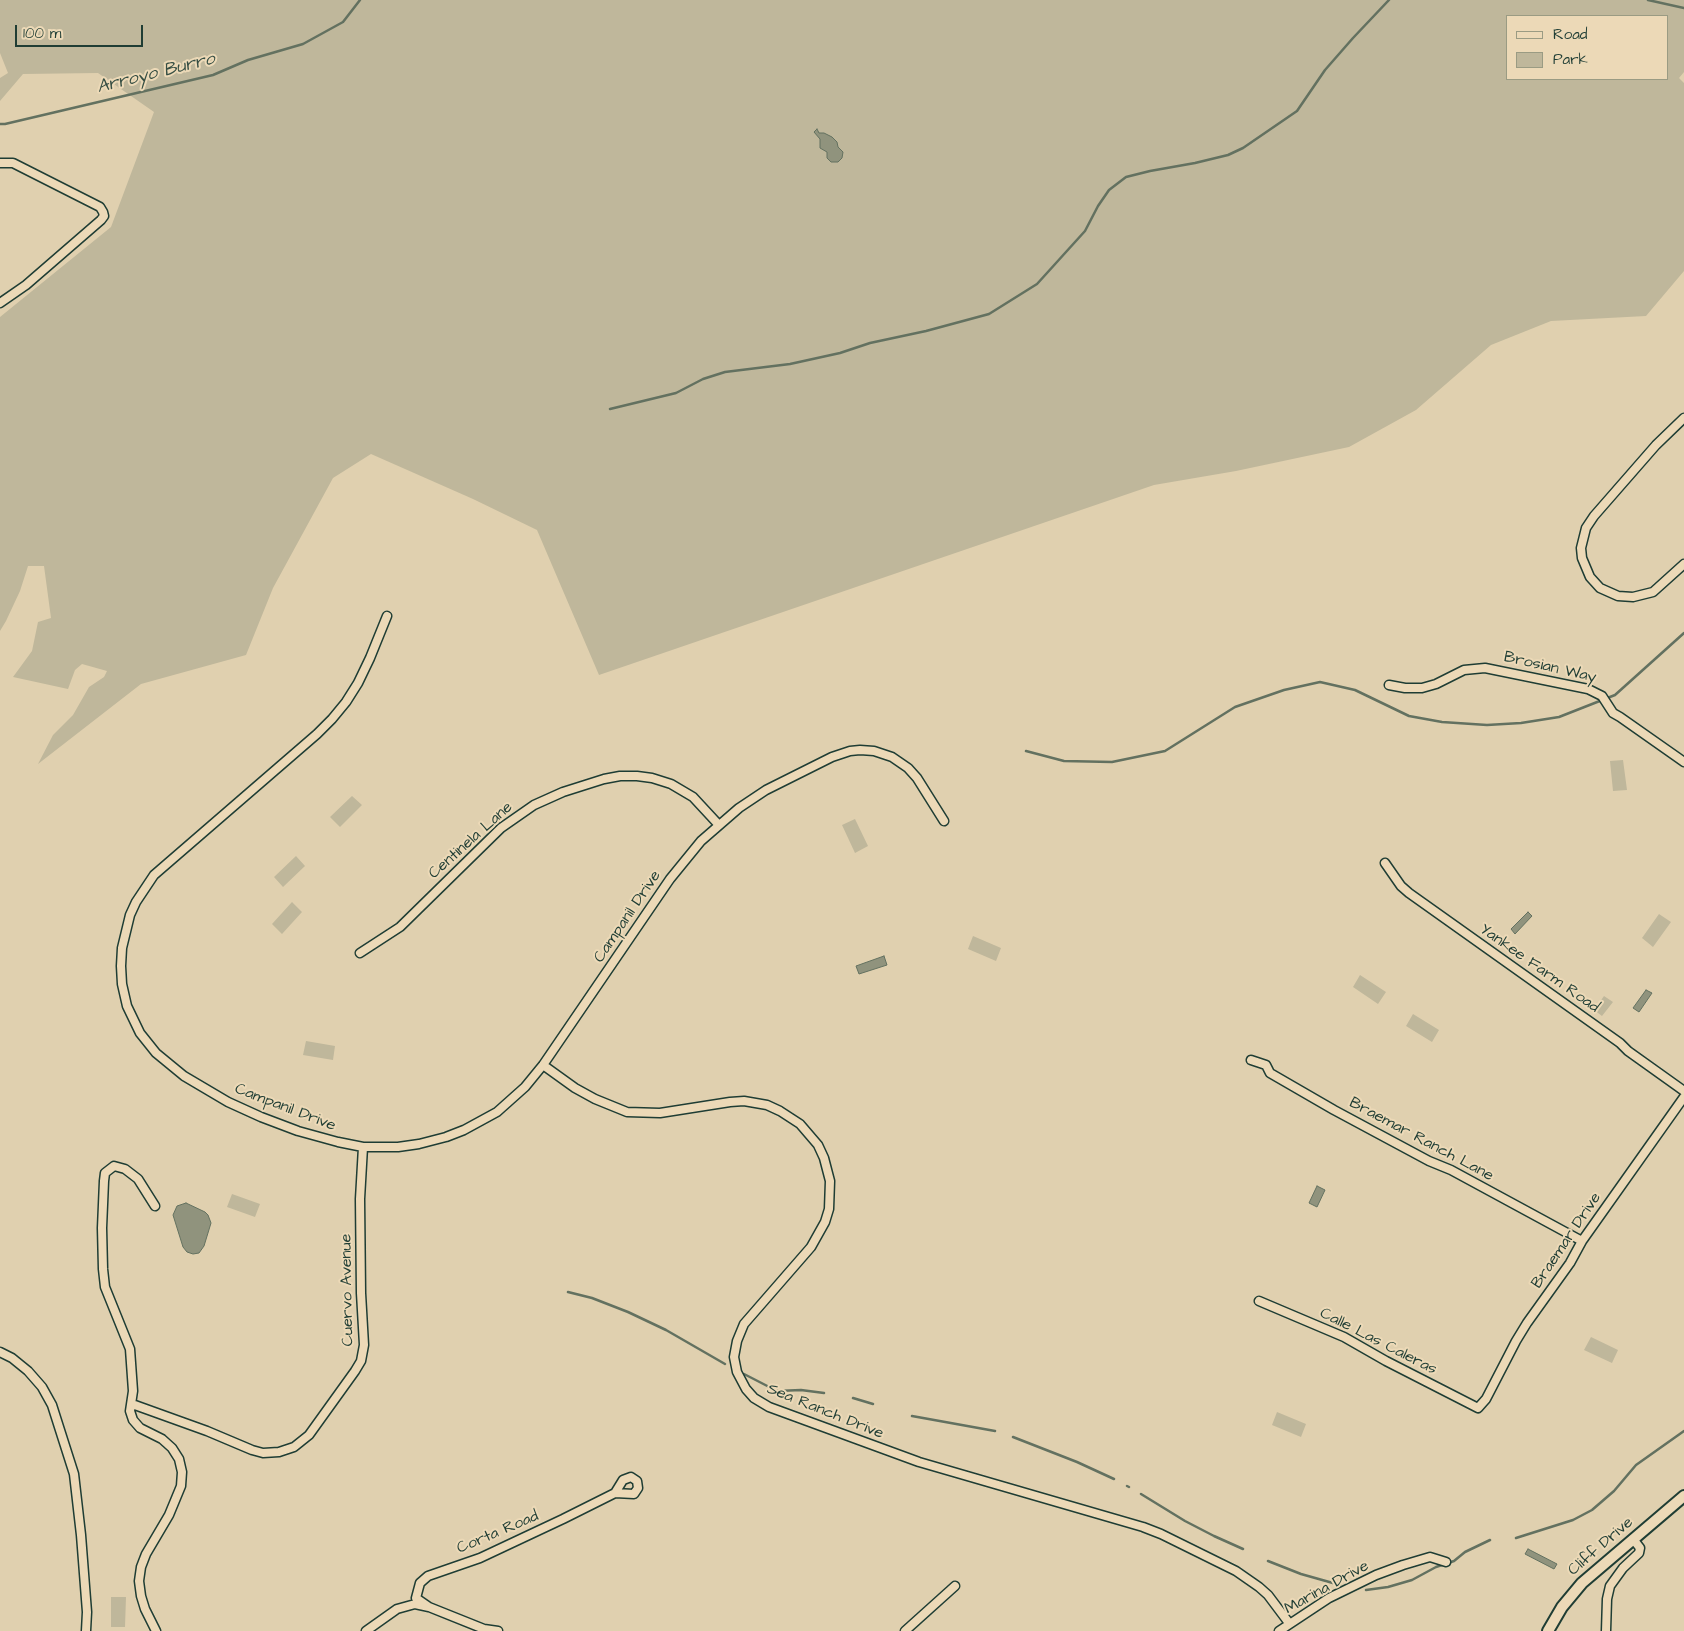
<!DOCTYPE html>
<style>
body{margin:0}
#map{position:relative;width:1684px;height:1631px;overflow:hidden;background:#e0d0af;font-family:"Architects Daughter",sans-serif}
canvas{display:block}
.legend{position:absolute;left:1506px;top:15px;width:162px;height:65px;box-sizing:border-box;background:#ecd9b7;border:1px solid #9a9b83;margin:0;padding:6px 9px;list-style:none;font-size:15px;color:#1f3d34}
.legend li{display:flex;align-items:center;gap:10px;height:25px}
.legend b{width:25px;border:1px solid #9a9b83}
.scale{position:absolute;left:15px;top:25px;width:128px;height:22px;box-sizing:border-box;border:2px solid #1f3d34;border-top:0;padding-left:6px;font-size:15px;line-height:18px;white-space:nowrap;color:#1f3d34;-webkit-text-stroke:4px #ecd9b7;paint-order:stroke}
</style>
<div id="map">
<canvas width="1684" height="1631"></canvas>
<ul class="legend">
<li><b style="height:6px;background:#ecd9b7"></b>Road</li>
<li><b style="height:14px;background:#bfb79b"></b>Park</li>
</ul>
<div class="scale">100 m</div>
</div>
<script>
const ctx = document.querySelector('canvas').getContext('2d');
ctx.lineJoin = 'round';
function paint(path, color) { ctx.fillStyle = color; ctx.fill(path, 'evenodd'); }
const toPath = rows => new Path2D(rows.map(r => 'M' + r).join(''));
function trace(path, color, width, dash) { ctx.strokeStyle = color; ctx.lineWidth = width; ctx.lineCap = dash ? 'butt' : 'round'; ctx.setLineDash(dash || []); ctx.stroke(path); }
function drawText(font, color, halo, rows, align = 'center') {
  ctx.font = font + ' "Architects Daughter",sans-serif'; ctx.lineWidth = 4; ctx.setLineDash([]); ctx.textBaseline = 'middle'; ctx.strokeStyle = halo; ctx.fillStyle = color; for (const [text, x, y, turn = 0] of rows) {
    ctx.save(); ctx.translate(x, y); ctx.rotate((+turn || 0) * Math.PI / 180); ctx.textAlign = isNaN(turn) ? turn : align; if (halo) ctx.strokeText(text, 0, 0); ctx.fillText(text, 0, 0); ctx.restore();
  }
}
const green = toPath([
 [0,0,1684,0,1684,72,1679,78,1684,83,1684,271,1646,316,1551,321,1491,345,1416,410,1349,447,1236,471,1154,485,599,675,537,530,473,499,371,454,333,478,273,588,246,655,141,684,38,764,53,735,73,715,89,687,104,677,107,671,82,664,75,670,68,689,13,677,32,651,38,622,51,618,44,566,28,566,20,591,6,621,0,631,0,317,111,227,154,112,98,73,23,74,0,101,0,78,8,73,0,53],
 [1508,16,1668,16,1668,79,1508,79],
 [1623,760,1627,790,1613,791,1610,761],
 [352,796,362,805,340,827,330,817],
 [855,819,868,846,855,853,842,825],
 [296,856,305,866,283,887,274,877],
 [292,902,302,912,282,934,272,924],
 [1659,914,1671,922,1653,947,1642,938],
 [973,936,1001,948,996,961,968,949],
 [1360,975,1386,992,1378,1004,1353,987],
 [1604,996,1613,1002,1602,1016,1594,1010],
 [1413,1014,1439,1030,1432,1042,1406,1026],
 [306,1041,335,1046,333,1060,303,1055],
 [232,1194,260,1204,255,1217,227,1207],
 [1591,1337,1618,1350,1612,1363,1584,1350],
 [1277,1412,1306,1424,1301,1437,1272,1425],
 [111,1597,126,1597,125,1627,111,1627]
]);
const water = toPath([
 [817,129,819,133,824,133,832,137,837,142,838,147,843,152,842,158,838,162,831,162,827,158,827,152,820,148,820,139,814,132,817,129],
 [1528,912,1532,916,1515,934,1511,929,1528,912],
 [884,956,887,965,859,974,856,966,884,956],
 [1646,990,1652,993,1639,1012,1633,1008,1646,990],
 [1317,1186,1325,1190,1317,1207,1309,1203,1317,1186],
 [186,1203,205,1212,208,1215,211,1223,204,1246,199,1253,193,1254,187,1252,183,1247,173,1215,177,1206,186,1203],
 [1528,1549,1557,1564,1554,1569,1525,1554,1528,1549]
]);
const stream = toPath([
 [1648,0,1684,8],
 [0,124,5,124,213,75,248,60,303,44,343,22,360,0],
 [610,409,676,393,703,379,725,372,790,364,840,353,870,343,926,331,989,314,1037,284,1085,231,1098,206,1109,190,1126,177,1150,171,1195,163,1228,155,1243,148,1297,111,1325,70,1353,38,1389,0],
 [1026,751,1064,761,1112,762,1165,751,1235,707,1284,690,1320,682,1355,690,1409,716,1442,722,1487,725,1521,723,1559,717,1615,695,1684,633],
 [568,1292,592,1298,628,1312,666,1330,725,1364],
 [744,1374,777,1391,801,1390,824,1393],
 [853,1398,873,1404],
 [912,1416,995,1431],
 [1013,1437,1077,1462,1114,1479],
 [1127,1486,1129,1487],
 [1141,1494,1185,1521,1214,1536,1243,1549],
 [1516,1538,1573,1520,1592,1510,1614,1491,1636,1465,1684,1431],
 [1268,1561,1301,1574,1340,1585],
 [1366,1590,1388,1587,1412,1580,1436,1567,1454,1561,1465,1552,1490,1540]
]);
const street = toPath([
 [0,163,13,163,100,207,103,212,104,216,101,220,26,285,0,303],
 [1684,418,1656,445,1594,516,1586,528,1581,548,1582,558,1590,577,1600,588,1618,596,1633,597,1653,592,1684,564],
 [387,616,370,658,358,683,346,702,332,719,317,734,154,875,136,902,130,915,122,948,121,966,122,984,127,1006,140,1033,156,1053,184,1076,228,1102,261,1117,298,1131,338,1142,363,1147,398,1147,419,1144,446,1137,464,1130,497,1112,525,1087,543,1065,670,879,701,841,739,808,766,790,832,757,850,751,860,750,874,751,892,757,908,768,917,778,944,821],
 [1389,685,1405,688,1422,688,1436,684,1464,670,1485,668,1588,689,1602,696,1613,713,1620,717,1684,762],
 [1385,863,1401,886,1409,893,1620,1043,1628,1051,1684,1091],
 [360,953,400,927,501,828,534,805,563,792,604,779,620,776,637,776,652,778,671,784,693,797,718,824],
 [1251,1060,1266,1065,1270,1073,1334,1110,1429,1161,1451,1170,1582,1241],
 [543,1065,575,1088,595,1099,627,1112,660,1113,730,1102,744,1101,767,1105,780,1111,800,1124,818,1145,824,1158,830,1181,829,1209,825,1222,811,1247,744,1324,737,1341,734,1357,737,1372,746,1389,754,1398,769,1407,919,1462,1143,1527,1161,1534,1236,1571,1259,1587,1268,1595,1289,1623],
 [155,1206,138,1179,125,1169,114,1166,105,1173,104,1181,102,1228,103,1269,105,1287,130,1349,133,1391,130,1411,133,1420,140,1428,162,1439,172,1448,179,1459,182,1472,181,1486,169,1515,146,1554,141,1567,139,1581,141,1596,145,1609,156,1631],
 [1259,1301,1344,1337,1386,1361,1478,1408,1486,1399,1516,1341,1527,1323,1570,1263,1582,1241,1684,1097],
 [0,1352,12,1358,28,1371,42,1387,52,1405,59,1427,74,1474,81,1535,87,1612,86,1631],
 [132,1404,207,1431,252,1450,263,1453,279,1452,294,1447,309,1435,355,1371,361,1361,364,1345,361,1293,360,1199,363,1147],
 [429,1607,416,1598,420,1583,428,1576,480,1558,563,1519,615,1493,634,1494,638,1488,637,1481,631,1477,623,1480,615,1493],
 [366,1631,397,1609,415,1604,429,1607,484,1629,498,1631],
 [905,1631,955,1586],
 [1279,1631,1329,1598,1376,1575,1403,1565,1430,1557,1446,1562],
 [1606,1631,1607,1599,1610,1586,1623,1568,1639,1553,1640,1548,1633,1539]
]);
const secondary = toPath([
 [1548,1631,1562,1607,1582,1583,1684,1496]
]);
const streetNames = [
 ["Brosian Way",1550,668,13],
 ["Centinela Lane",471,841,-42],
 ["Campanil Drive",628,917,-56],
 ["Yankee Farm Road",1539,969,35],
 ["Campanil Drive",285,1108,21],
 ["Braemar Ranch Lane",1421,1140,28],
 ["Braemar Drive",1567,1241,-56],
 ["Cuervo Avenue",348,1290,-91],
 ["Calle Las Caleras",1378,1342,27],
 ["Sea Ranch Drive",825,1412,22],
 ["Corta Road",498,1533,-23],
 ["Cliff Drive",1601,1547,-41],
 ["Marina Drive",1327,1588,-29]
];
const waterNames = [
 ["Arroyo Burro",156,74,-14]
];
paint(green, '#bfb79b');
paint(water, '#90937d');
trace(water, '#637160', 1);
trace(stream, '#637160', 2.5);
trace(street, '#1f3d34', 11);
trace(secondary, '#1f3d34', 14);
trace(street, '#ecd9b7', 8);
trace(secondary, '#ecd9b7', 10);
drawText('16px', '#1f3d34', '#ecd9b7', streetNames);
drawText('italic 18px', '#364e43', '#ecd9b7', waterNames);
</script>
